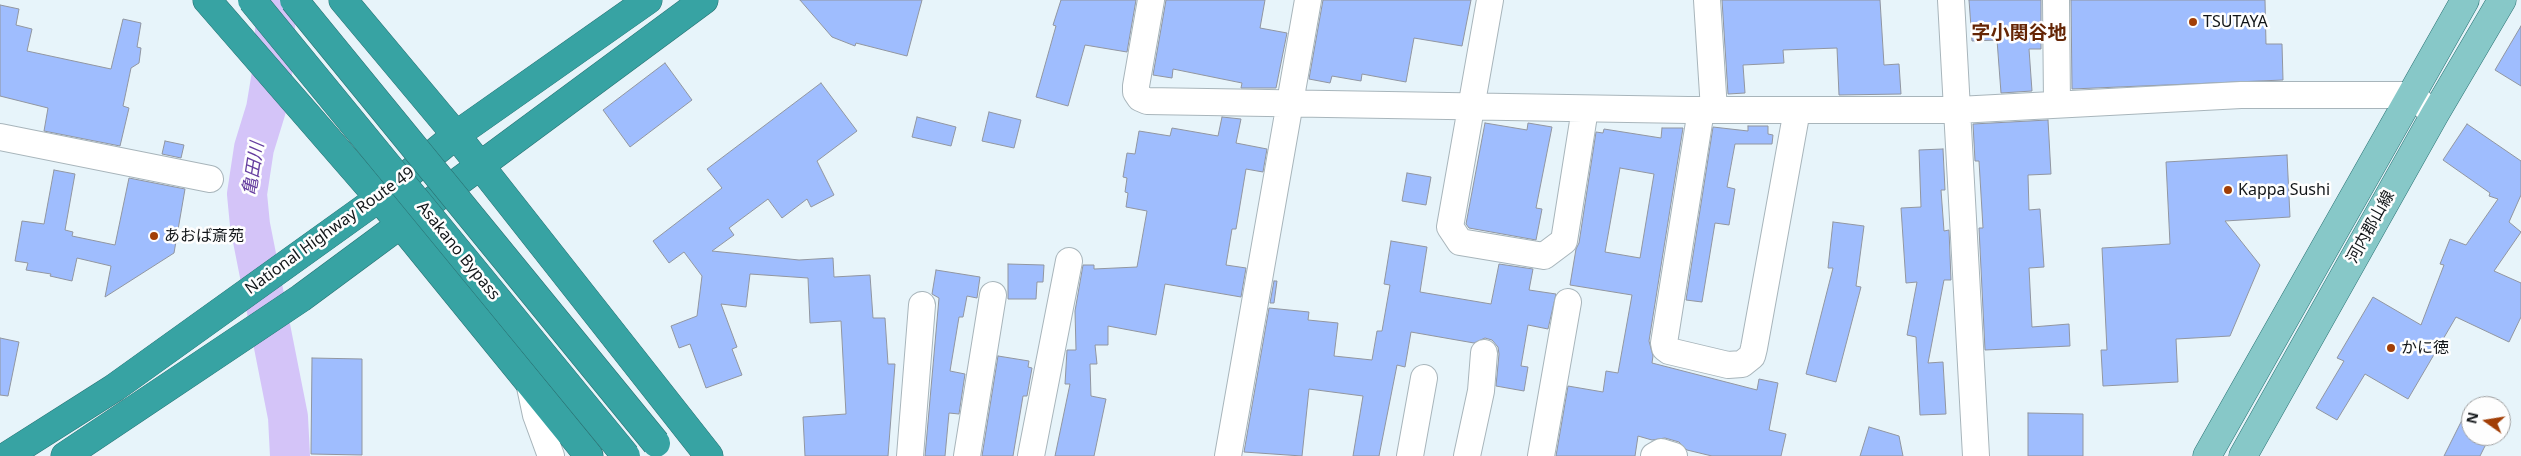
<!DOCTYPE html>
<meta charset="utf-8">
<style>
body{margin:0}
#map{position:relative;width:2521px;height:456px;overflow:hidden;background:#e7f4fa;font-family:"Noto Sans",sans-serif}
canvas{display:block}
.north{position:absolute;left:2461px;top:396px;width:50px;height:50px;box-sizing:border-box;background:#fefefe;border:1px solid #a0a1a2;border-radius:50%;rotate:283deg;font-size:14px;font-weight:700;line-height:20px;text-align:center;color:#121619}
.north::after{content:'';display:block;margin:auto;width:18px;height:22px;background:#a23f07;clip-path:polygon(50% 0,100% 100%,50% 72%,0 100%)}
</style>
<div id="map">
<canvas width="2521" height="456"></canvas>
<div class="north">N</div>
</div>
<script>
const ctx = document.querySelector('canvas').getContext('2d');
ctx.lineJoin = 'round';
const toPath = rows => new Path2D(rows.map(r => 'M' + r).join(''));
function trace(path, color, width, dash) { ctx.strokeStyle = color; ctx.lineWidth = width; ctx.lineCap = dash ? 'butt' : 'round'; ctx.setLineDash(dash || []); ctx.stroke(path); }
function paint(path, color) { ctx.fillStyle = color; ctx.fill(path, 'evenodd'); }
function drawText(font, color, halo, rows, align = 'center') {
  ctx.font = font + ' "Noto Sans","Noto Sans JP",sans-serif'; ctx.lineWidth = 5; ctx.setLineDash([]); ctx.textBaseline = 'middle'; ctx.strokeStyle = halo; ctx.fillStyle = color; for (const [text, x, y, turn = 0] of rows) {
    ctx.save(); ctx.translate(x, y); ctx.rotate((+turn || 0) * Math.PI / 180); ctx.textAlign = isNaN(turn) ? turn : align; if (halo) ctx.strokeText(text, 0, 0); ctx.fillText(text, 0, 0); ctx.restore();
  }
}
const river = toPath([
 [276,0,274,61,266,109,254,148,247,194,250,225,288,417,290,456]
]);
const building = toPath([
 [800,0,922,0,907,56,856,43,855,46,832,37,800,0],
 [1061,0,1136,0,1127,52,1085,45,1068,106,1036,97,1056,26,1053,25,1061,0],
 [1166,0,1265,0,1260,28,1287,33,1276,88,1241,88,1242,83,1173,69,1172,78,1153,75,1166,0],
 [1323,0,1471,0,1462,46,1414,38,1406,82,1362,74,1361,81,1332,76,1330,83,1309,79,1323,0],
 [1722,0,1880,0,1884,65,1899,64,1901,94,1839,95,1837,48,1783,50,1784,63,1743,65,1745,93,1728,94,1722,0],
 [1969,0,2041,0,2041,49,2029,49,2032,91,2001,93,1997,40,1972,41,1969,0],
 [2071,0,2265,0,2266,44,2282,44,2283,80,2072,89,2071,0],
 [0,5,19,9,16,25,32,29,27,51,111,69,123,19,141,23,137,47,141,48,139,63,131,68,123,106,129,108,120,146,44,131,48,108,0,96,0,5],
 [2521,26,2521,86,2495,70,2521,26],
 [665,63,692,100,630,147,603,110,665,63],
 [821,83,857,131,817,161,834,195,811,207,807,199,782,218,768,199,729,228,734,235,712,251,799,260,833,258,834,277,870,275,873,318,885,318,888,364,895,364,888,456,805,456,803,417,846,414,841,321,810,323,808,278,750,274,746,307,721,304,737,347,732,349,742,375,706,388,690,344,679,348,671,326,697,316,702,276,684,252,669,263,653,241,722,188,707,169,821,83],
 [989,112,1021,120,1014,148,982,141,989,112],
 [917,117,956,127,951,146,912,137,917,117],
 [1222,117,1241,119,1236,143,1267,149,1263,172,1246,169,1236,229,1232,229,1226,265,1246,268,1241,297,1165,284,1156,335,1108,326,1108,345,1095,345,1097,364,1090,364,1091,396,1106,399,1094,456,1055,456,1070,384,1065,384,1067,350,1076,350,1075,311,1083,265,1094,265,1094,269,1137,267,1147,211,1126,207,1128,193,1125,192,1127,178,1123,177,1127,153,1135,154,1139,131,1170,136,1172,128,1218,136,1222,117],
 [2048,120,2051,174,2028,175,2029,210,2040,209,2044,267,2029,268,2032,327,2069,324,2070,346,1985,350,1979,228,1983,228,1979,161,1975,161,1973,124,2048,120],
 [1485,123,1527,130,1528,123,1552,127,1536,208,1542,209,1536,240,1469,228,1466,224,1485,123],
 [2467,124,2521,161,2521,195,2509,222,2521,232,2494,271,2521,283,2521,317,2509,342,2456,317,2408,399,2365,374,2337,420,2316,408,2344,361,2337,358,2373,297,2421,325,2444,265,2440,264,2450,239,2466,245,2498,199,2489,196,2490,193,2443,160,2467,124],
 [1748,126,1768,126,1768,134,1773,135,1772,144,1735,144,1727,187,1735,189,1729,225,1715,223,1702,302,1686,300,1713,127,1748,131,1748,126],
 [1662,128,1683,128,1649,341,1653,356,1652,363,1757,390,1759,379,1778,383,1769,430,1786,434,1781,456,1712,456,1687,450,1679,442,1665,438,1652,440,1638,436,1635,456,1556,456,1568,386,1603,392,1606,371,1618,373,1632,295,1570,285,1576,249,1579,243,1596,132,1603,133,1604,129,1661,138,1662,128],
 [1620,168,1654,174,1640,258,1605,252,1620,168],
 [165,141,184,145,181,158,162,154,165,141],
 [1943,149,1945,190,1941,190,1944,231,1949,230,1951,280,1944,280,1928,363,1943,362,1946,414,1920,415,1916,337,1907,335,1917,282,1906,283,1901,208,1921,207,1919,150,1943,149],
 [2287,155,2290,217,2225,221,2260,265,2230,336,2176,339,2178,382,2103,386,2101,350,2107,350,2102,248,2170,244,2166,162,2287,155],
 [54,170,75,174,65,230,73,232,72,236,115,245,129,178,185,189,174,253,105,297,111,266,77,258,72,281,50,276,51,274,26,270,28,263,15,261,22,221,44,224,54,170],
 [1407,173,1431,177,1426,205,1402,201,1407,173],
 [1833,222,1864,226,1856,286,1861,287,1836,382,1806,374,1833,268,1828,268,1833,222],
 [1391,241,1427,247,1420,292,1491,304,1499,264,1533,269,1529,290,1556,294,1548,329,1528,325,1521,366,1528,367,1524,391,1496,386,1499,354,1498,347,1492,340,1485,338,1474,343,1411,332,1405,367,1397,365,1379,456,1353,456,1363,396,1309,389,1302,456,1244,452,1269,308,1309,312,1308,320,1338,323,1334,356,1372,360,1377,331,1382,331,1390,285,1384,284,1391,241],
 [1008,264,1044,265,1043,282,1037,282,1036,299,1008,299,1008,264],
 [936,270,980,277,977,298,967,296,963,317,959,317,950,371,965,374,959,414,949,413,945,456,925,456,939,298,932,294,936,270],
 [1274,281,1277,281,1274,303,1270,303,1274,281],
 [0,338,19,342,8,396,0,395,0,338],
 [998,356,1029,361,1028,367,1032,368,1027,396,1023,396,1013,456,982,456,998,356],
 [312,358,362,359,362,455,311,454,312,358],
 [2471,402,2471,436,2490,436,2480,456,2444,456,2471,402],
 [2028,413,2083,414,2083,456,2028,456,2028,413],
 [1869,427,1899,436,1903,456,1860,456,1869,427]
]);
const minor = toPath([
 [1151,0,1136,86,1136,92,1140,98,1147,101,1688,110,1958,110,2241,95,2411,95,2435,114],
 [1490,0,1450,227,1460,242,1544,256,1564,241,1585,109],
 [1707,0,1714,110],
 [1951,0,1976,456],
 [2056,0,2057,104],
 [1701,110,1664,343,1665,348,1669,351,1728,365,1742,364,1752,356,1754,348,1797,110],
 [0,137,210,179],
 [529,382,536,415,551,456],
 [910,456,922,305],
 [967,456,993,295],
 [1031,456,1069,261],
 [1228,456,1308,0],
 [1410,456,1424,378],
 [1467,456,1481,391,1484,353],
 [1541,456,1568,302],
 [1654,456,1661,452,1674,456]
]);
const major = toPath([
 [2207,456,2465,0],
 [2243,456,2435,114,2502,0]
]);
const highway = toPath([
 [207,0,379,198,589,456],
 [343,0,456,135,709,456],
 [7,456,114,388,379,198,456,135,648,0],
 [65,456,301,298,704,0]
]);
const highwayBridge = toPath([
 [252,0,626,456],
 [294,0,656,443]
]);
const markers = [
 [2193,22,5,"#a23f07"],
 [2228,190,5,"#a23f07"],
 [154,236,5,"#a23f07"],
 [2391,348,5,"#a23f07"]
];
const poiNames = [
 ["TSUTAYA",2203,22],
 ["Kappa Sushi",2238,190],
 ["あおば斎苑",164,236],
 ["かに徳",2401,348]
];
const streetNames = [
 ["河内郡山線",2371,227,-61],
 ["National Highway Route 49",330,231,-36],
 ["Asakano Bypass",458,251,51]
];
const waterNames = [
 ["亀田川",254,169,-81]
];
const quarterNames = [
 ["字小関谷地",2019,34]
];
trace(river, '#d4c4f8', 40);
paint(building, '#9fbdfe');
trace(building, '#9196a0', 1);
trace(minor, '#a8b5bb', 28);
trace(major, '#2a7273', 29);
trace(highway, '#2a7273', 29);
trace(minor, '#fff', 26);
trace(major, '#87c8c8', 28);
trace(highway, '#37a3a3', 28);
trace(highwayBridge, '#2a7273', 29, []);
trace(highwayBridge, '#37a3a3', 28);
for (const [x, y, r, color] of markers) { const dot = new Path2D(); dot.arc(x, y, r, 0, 2 * Math.PI); ctx.fillStyle = color; ctx.fill(dot); trace(dot, '#fefefe', 2); }
drawText('16px', '#121619', '#fefefe', poiNames, 'left');
drawText('16px', '#121619', '#fefefe', streetNames);
drawText('italic 18px', '#653d9f', '#fefefe', waterNames);
drawText('bold 19px', '#642505', '#fefefe', quarterNames);
</script>
